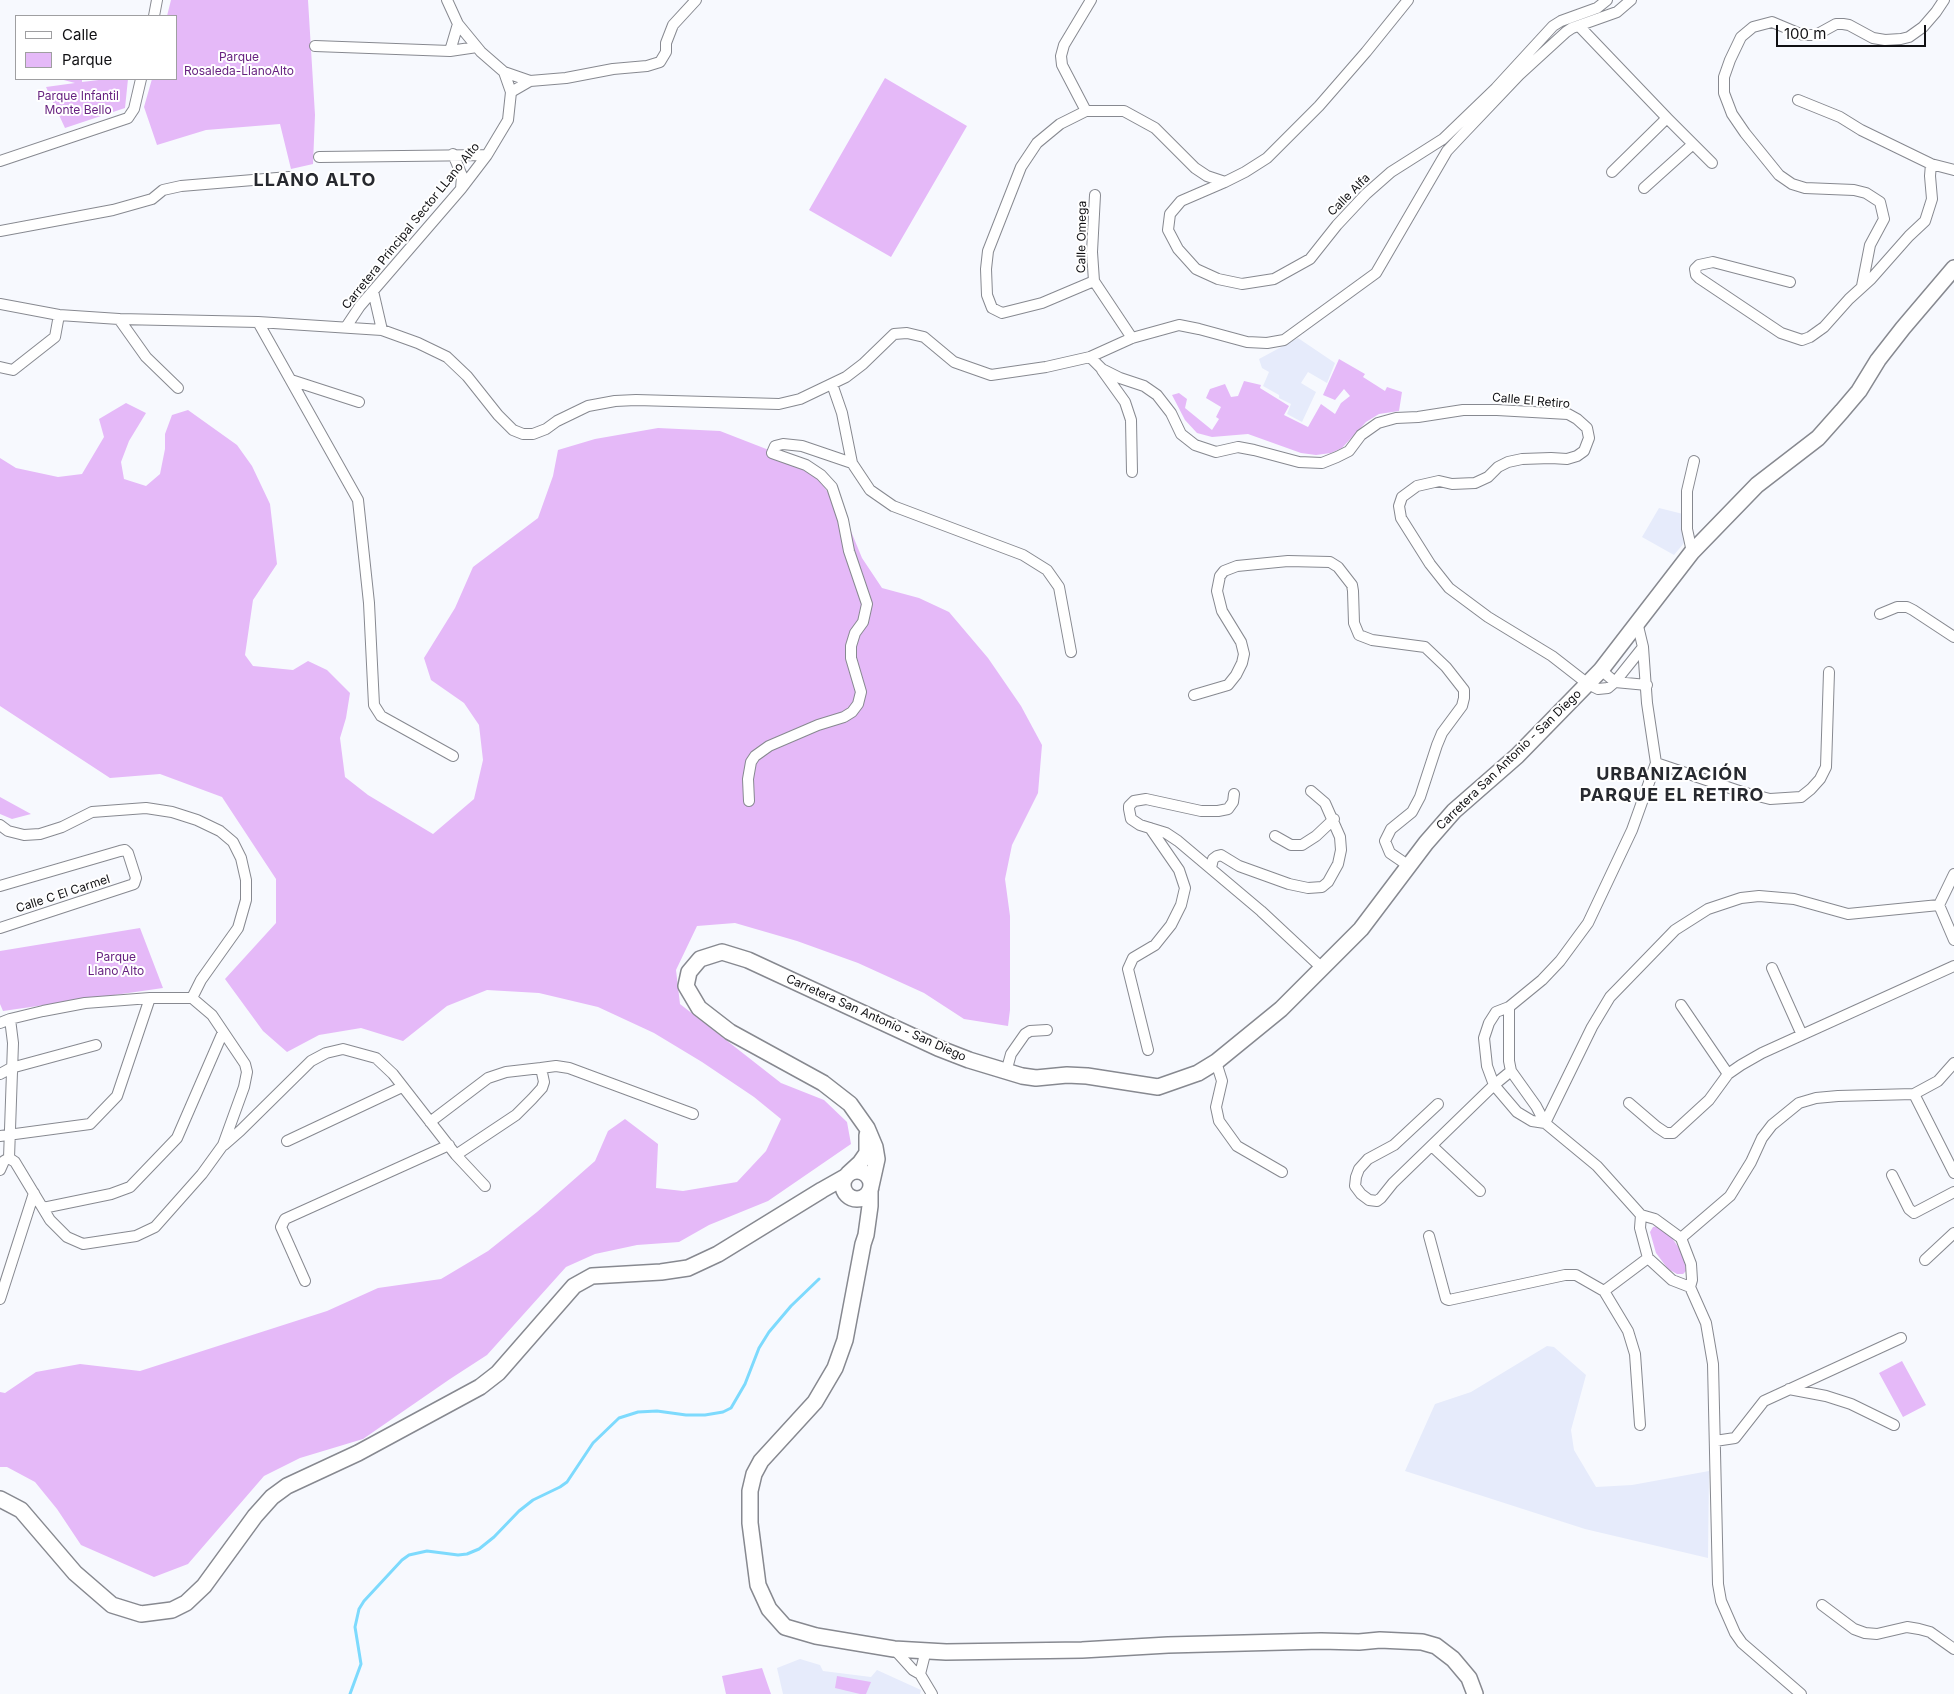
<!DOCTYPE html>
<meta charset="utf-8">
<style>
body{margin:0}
#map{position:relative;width:1954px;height:1694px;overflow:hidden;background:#f7f9fe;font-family:Inter,sans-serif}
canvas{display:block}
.legend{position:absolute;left:15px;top:15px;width:162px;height:65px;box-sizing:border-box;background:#fff;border:1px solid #9f9fa1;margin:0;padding:6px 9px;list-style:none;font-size:15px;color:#101013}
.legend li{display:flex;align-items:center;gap:10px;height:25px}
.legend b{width:25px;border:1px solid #9f9fa1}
.scale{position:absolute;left:1776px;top:25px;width:150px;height:22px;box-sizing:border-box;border:2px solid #101013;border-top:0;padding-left:6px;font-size:15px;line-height:18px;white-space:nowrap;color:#101013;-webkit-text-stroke:4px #fff;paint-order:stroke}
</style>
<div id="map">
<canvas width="1954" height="1694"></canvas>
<ul class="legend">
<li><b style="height:6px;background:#fff"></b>Calle</li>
<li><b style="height:14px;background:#e5b9f8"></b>Parque</li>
</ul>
<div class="scale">100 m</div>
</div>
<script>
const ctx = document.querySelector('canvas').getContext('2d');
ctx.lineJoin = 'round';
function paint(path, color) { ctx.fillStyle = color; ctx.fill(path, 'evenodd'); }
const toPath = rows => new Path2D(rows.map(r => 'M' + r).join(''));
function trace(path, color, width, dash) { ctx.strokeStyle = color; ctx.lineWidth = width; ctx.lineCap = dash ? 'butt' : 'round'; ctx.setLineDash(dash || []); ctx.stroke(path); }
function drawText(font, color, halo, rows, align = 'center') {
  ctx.font = font + ' Inter,sans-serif'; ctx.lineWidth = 4; ctx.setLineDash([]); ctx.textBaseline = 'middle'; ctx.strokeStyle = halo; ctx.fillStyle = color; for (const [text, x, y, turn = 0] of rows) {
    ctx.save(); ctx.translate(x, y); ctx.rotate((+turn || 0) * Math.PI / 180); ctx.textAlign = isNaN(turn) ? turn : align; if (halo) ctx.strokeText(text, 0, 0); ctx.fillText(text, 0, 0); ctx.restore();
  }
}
const built = toPath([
 [1298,338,1335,363,1327,383,1308,372,1301,383,1316,392,1302,422,1287,414,1291,404,1279,398,1279,395,1263,386,1269,372,1262,368,1259,359],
 [1659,508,1683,514,1684,543,1674,555,1642,537],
 [1547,1346,1554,1347,1586,1375,1571,1430,1574,1450,1596,1487,1632,1485,1709,1471,1708,1558,1585,1529,1405,1471,1435,1404,1471,1392],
 [800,1659,820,1665,823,1671,871,1677,877,1670,921,1690,920,1694,783,1694,777,1668]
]);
const green = toPath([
 [171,0,308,0,315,115,313,164,291,169,280,124,206,130,157,145,144,107,152,79,176,79,176,16,167,16],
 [885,78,967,126,891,257,809,210],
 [60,79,82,79,82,82,107,79,128,79,125,108,65,128,46,87,75,83],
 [1339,359,1365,374,1363,377,1385,391,1387,387,1402,392,1399,411,1379,414,1366,422,1342,448,1331,453,1316,455,1301,453,1248,434,1212,437,1197,433,1185,420,1172,395,1179,393,1187,399,1185,408,1212,430,1219,419,1216,417,1221,407,1206,398,1210,389,1225,384,1231,397,1238,396,1244,381,1261,385,1260,388,1289,406,1284,415,1308,427,1321,404,1335,414,1341,403,1350,396,1344,389,1335,400,1323,395],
 [126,403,146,413,129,441,121,462,124,479,146,486,160,474,165,449,165,434,172,415,188,410,237,445,252,466,270,504,277,564,253,600,245,655,253,666,293,670,308,661,327,670,350,693,346,718,340,738,345,777,368,795,433,834,474,799,483,760,479,725,464,703,431,680,424,658,455,608,473,567,538,518,553,476,558,450,595,439,658,428,720,431,810,466,846,519,862,558,882,588,919,598,949,612,988,658,1021,706,1042,745,1038,793,1012,845,1005,879,1010,916,1010,1010,1008,1026,964,1019,924,993,858,963,797,941,735,923,697,926,676,970,680,1004,781,1083,824,1100,847,1122,851,1144,768,1201,709,1225,679,1242,637,1245,595,1254,566,1267,487,1355,450,1379,363,1439,300,1458,264,1476,188,1564,154,1577,81,1545,57,1509,35,1482,7,1467,0,1467,0,1392,5,1393,36,1372,80,1364,140,1371,327,1311,378,1288,441,1279,488,1251,537,1212,595,1161,608,1131,625,1119,658,1144,656,1188,683,1191,737,1182,766,1151,781,1119,754,1097,702,1062,654,1033,598,1007,539,993,487,990,447,1006,403,1041,361,1028,319,1035,287,1052,263,1031,225,979,276,923,276,879,222,797,160,774,110,778,0,706,0,458,16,468,58,477,82,474,104,437,99,419],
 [0,797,31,814,12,819,0,814],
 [140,928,163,988,3,1011,0,1004,0,951],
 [1658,1226,1664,1229,1672,1238,1683,1254,1686,1271,1683,1274,1677,1274,1668,1269,1656,1253,1650,1232,1653,1227],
 [1902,1361,1926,1405,1903,1417,1879,1373],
 [762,1668,771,1694,726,1694,722,1676],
 [837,1676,871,1682,866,1694,860,1694,835,1688]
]);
const stream = toPath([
 [350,1694,361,1664,355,1627,359,1609,364,1601,402,1560,409,1555,427,1551,458,1555,467,1554,479,1549,494,1537,519,1511,533,1500,560,1487,567,1482,593,1443,619,1418,638,1412,657,1411,686,1415,705,1415,723,1412,731,1408,745,1384,759,1348,769,1332,791,1306,819,1279]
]);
const street = toPath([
 [154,16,157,0],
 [1579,26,1667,118,1612,172],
 [315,46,450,51,477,47],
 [450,51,458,24],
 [504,72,530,81],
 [511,92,530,81,566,78,613,69,647,66,660,62,666,52,666,43,673,25,696,0],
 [1798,100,1840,117,1861,130,1931,164,1954,170],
 [1086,111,1062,65,1061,56,1064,45,1091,0],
 [1693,144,1712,163],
 [453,154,462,176,461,189],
 [319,157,487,155],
 [0,161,128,118,134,109,141,79],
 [1225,182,1181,201,1170,214,1168,230,1178,249,1196,269,1218,279,1242,284,1274,279,1310,259,1337,225,1366,194,1391,172,1443,139,1496,88,1553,26,1561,21,1597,8,1607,0],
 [1644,188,1693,144,1667,118],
 [1095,195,1092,252,1094,281,1132,338],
 [0,231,113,210,152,199,163,190,181,186,289,177],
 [1094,281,1042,303,1002,313,992,308,987,295,986,269,988,251,1021,167,1037,143,1060,124,1086,111,1124,111,1155,128,1195,168,1207,176,1225,182,1245,172,1267,158,1319,106,1366,52,1408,0],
 [1790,282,1713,262,1699,265,1695,269,1696,275,1699,278,1781,333,1802,340,1810,337,1824,327,1849,299,1871,279,1909,236,1925,221,1932,199,1930,176,1931,164],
 [1862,286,1870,245,1884,219,1880,202,1866,193,1854,190,1805,188,1792,184,1779,175,1745,133,1732,114,1724,93,1724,77,1730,60,1741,37,1753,27,1772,22,1803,35,1816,35,1836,24,1843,24,1849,25,1873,38,1885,40,1901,39,1909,37,1923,27,1936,12,1944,0],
 [373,291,382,330],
 [0,304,59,315,119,319,258,322,382,330,418,343,447,357,467,376,498,415,513,430,523,434,533,434,546,429,557,421,588,406,615,401,636,400,779,404,800,399,846,377,863,364,894,334,907,333,924,337,954,362,991,375,1046,367,1090,357,1132,338,1179,325,1199,329,1247,342,1267,343,1284,340,1376,273,1447,151,1463,134,1519,75,1566,32,1572,28,1617,12,1631,0],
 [119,319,146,357,178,388],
 [258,322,358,500,369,603,374,705,381,716,453,756],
 [346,327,360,306,461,189,487,155,508,120,511,92,504,72,481,52,458,24,447,0],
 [1090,357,1102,369,1120,378,1144,386,1157,395,1171,413,1181,434,1195,445,1216,452,1238,447,1254,450,1299,462,1322,463,1337,457,1349,451,1361,435,1378,423,1396,418,1418,417,1463,410,1497,410,1568,414,1577,419,1587,428,1589,438,1584,451,1577,456,1567,459,1551,458,1522,459,1508,462,1498,467,1488,477,1475,483,1452,484,1439,481,1417,486,1402,497,1399,506,1401,518,1430,564,1449,588,1488,617,1552,656,1588,684,1598,689,1608,688,1615,682,1643,647],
 [0,367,13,370,55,337,59,315],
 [1102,370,1125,402,1131,420,1132,472],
 [291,380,359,402],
 [832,384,842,413,852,463,870,490,893,506,1023,555,1047,570,1059,587,1071,652],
 [1692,552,1687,529,1687,491,1694,461],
 [1880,614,1897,607,1907,607,1913,610,1954,637],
 [1637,622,1643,647,1647,703,1656,763,1632,830,1588,923,1560,961,1542,980,1509,1007,1496,1012,1489,1023,1484,1038,1487,1066,1494,1085,1517,1112,1532,1121,1545,1123,1592,1027,1610,997,1675,930,1708,909,1741,898,1759,896,1794,899,1848,914,1939,905,1954,940],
 [1601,670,1615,682,1647,685],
 [1194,695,1228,685,1236,675,1242,663,1244,654,1241,642,1222,611,1217,591,1220,576,1224,571,1237,566,1288,561,1330,562,1338,567,1352,585,1353,591,1354,623,1359,635,1372,640,1425,647,1446,667,1464,690,1464,698,1462,706,1442,733,1437,745,1420,797,1412,812,1391,829,1385,841,1390,853,1409,866],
 [1656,763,1742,792,1770,799,1801,797,1811,789,1820,779,1826,767,1829,672],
 [1234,794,1233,802,1228,809,1218,811,1201,811,1146,799,1134,801,1129,806,1129,809,1131,819,1140,825,1166,833,1178,841,1261,911,1322,968],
 [749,801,748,779,751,762,755,756,769,746,818,725,844,717,852,712,858,704,861,692,851,658,851,646,855,633,863,622,867,604,849,551,843,520,832,487,821,475,806,465,772,453,775,446,783,444,802,446,852,463],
 [0,825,8,831,24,835,40,834,62,827,92,812,146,808,172,812,197,820,220,831,233,842,241,858,246,880,246,900,238,928,201,980,192,998],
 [1275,836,1291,845,1302,845,1316,836,1334,819],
 [1211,868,1213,859,1217,856,1221,855,1239,866,1289,884,1308,888,1322,887,1328,882,1338,864,1341,850,1340,837,1325,803,1311,791],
 [0,886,120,851,125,850,128,853,136,878,134,884,0,928],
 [1939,905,1954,874],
 [1772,968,1802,1035],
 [1681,1005,1728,1074],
 [1509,1007,1509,1061,1511,1071,1536,1106,1545,1123,1597,1166,1641,1215,1655,1219,1681,1238,1691,1264,1692,1280,1690,1287,1706,1323,1713,1364,1718,1584,1721,1601,1735,1633,1742,1643,1801,1694],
 [0,1023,10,1019,43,1011,85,1003,150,998,192,998,212,1015,245,1064,247,1072,244,1087,223,1145,202,1174,155,1227,136,1236,83,1244,67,1237,50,1220,15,1162,9,1158,13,1043,10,1019],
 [1148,1050,1128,969,1133,958,1155,945,1171,925,1181,905,1185,888,1179,870,1150,828],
 [1216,1062,1222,1081,1216,1107,1219,1121,1237,1146,1282,1172],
 [541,1068,556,1066,569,1068,693,1114],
 [1006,1072,1011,1054,1025,1034,1030,1031,1047,1030],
 [0,1074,11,1068,96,1045],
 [1914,1094,1954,1173],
 [1629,1103,1657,1127,1666,1133,1673,1133,1709,1100,1728,1074,1741,1065,1762,1053,1954,966],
 [1438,1104,1394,1145,1368,1159,1359,1169,1356,1177,1355,1186,1361,1194,1369,1200,1377,1201,1381,1198,1393,1183,1494,1085,1511,1071],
 [430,1122,488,1078,506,1072,541,1068,544,1082,542,1088,532,1099,516,1115,456,1155],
 [0,1136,90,1124,117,1096,150,998],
 [287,1141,402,1087],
 [224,1145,240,1131,311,1061,326,1053,343,1049,376,1058,393,1074,456,1155,485,1186],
 [1432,1146,1480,1191],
 [0,1170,4,1161,9,1158],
 [1892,1175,1909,1209,1914,1213,1954,1192],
 [43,1208,111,1194,130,1187,177,1138,223,1032],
 [1641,1215,1640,1228,1648,1258,1672,1280,1690,1287],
 [1429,1236,1446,1299,1449,1300,1565,1275,1576,1275,1604,1291,1628,1331,1635,1354,1640,1425],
 [1681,1238,1730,1196,1751,1162,1762,1138,1772,1125,1799,1103,1816,1098,1838,1096,1914,1094,1938,1081,1954,1063],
 [1925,1260,1954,1233],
 [305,1281,281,1227,285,1219,449,1145],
 [1604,1291,1648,1258],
 [0,1299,34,1193],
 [1789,1389,1826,1396,1851,1404,1894,1425],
 [1715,1441,1735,1438,1764,1401,1901,1338],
 [1822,1605,1854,1629,1865,1633,1877,1634,1907,1627,1919,1629,1930,1632,1954,1649],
 [894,1649,913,1670,920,1674,932,1694],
 [920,1674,926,1650]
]);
const secondary = toPath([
 '843 1185a14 14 0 1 1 28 0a14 14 0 1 1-28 0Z',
 [848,1174,860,1163,867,1153,867,1135],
 [871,1186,877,1159,875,1147,867,1128,850,1104,823,1083,730,1032,699,1008,686,986,689,972,700,959,722,952,748,960,938,1048,969,1060,1022,1076,1036,1078,1067,1075,1087,1076,1158,1087,1198,1073,1216,1062,1281,1009,1361,929,1426,843,1454,811,1517,756,1601,670,1692,552,1757,485,1818,438,1842,411,1859,391,1878,360,1903,328,1954,268],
 [870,1190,870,1206,866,1235,863,1244,845,1340,835,1368,815,1402,761,1461,754,1474,750,1491,750,1523,758,1585,769,1609,785,1627,816,1636,894,1649,946,1652,1082,1650,1168,1645,1321,1641,1359,1642,1380,1640,1422,1642,1436,1646,1453,1659,1469,1678,1475,1694],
 [0,1499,21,1510,75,1573,112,1605,141,1614,172,1610,186,1603,204,1586,255,1516,272,1497,287,1486,358,1453,480,1387,498,1373,574,1286,592,1276,661,1272,688,1268,718,1254,822,1190,845,1177]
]);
const parkNames = [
 ["Parque",239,57],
 ["Rosaleda-LlanoAlto",239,71],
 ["Parque Infantil",78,96],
 ["Monte Bello",78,110],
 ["Parque",116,957],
 ["Llano Alto",116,971]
];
const streetNames = [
 ["Calle Alfa",1349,195,-45],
 ["Carretera Principal Sector LLano Alto",411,226,-51],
 ["Calle Omega",1082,237,-89],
 ["Calle El Retiro",1531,401,5],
 ["Carretera San Antonio - San Diego",1509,760,-44],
 ["Calle C El Carmel",63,894,-18],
 ["Carretera San Antonio - San Diego",876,1018,24]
];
const districtNames = [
 ["LLANO ALTO",315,181],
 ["URBANIZACIÓN",1672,775],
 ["PARQUE EL RETIRO",1672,796]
];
paint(built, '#e6ebfb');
paint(green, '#e5b9f8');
trace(stream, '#7ddafd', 3);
trace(street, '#878990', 12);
trace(secondary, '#878990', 18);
trace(street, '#fff', 10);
trace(secondary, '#fff', 15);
drawText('12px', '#672280', '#fff', parkNames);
drawText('12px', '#101013', '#fff', streetNames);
ctx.letterSpacing = '1px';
drawText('bold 18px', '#27292f', '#fff', districtNames);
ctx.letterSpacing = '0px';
</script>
